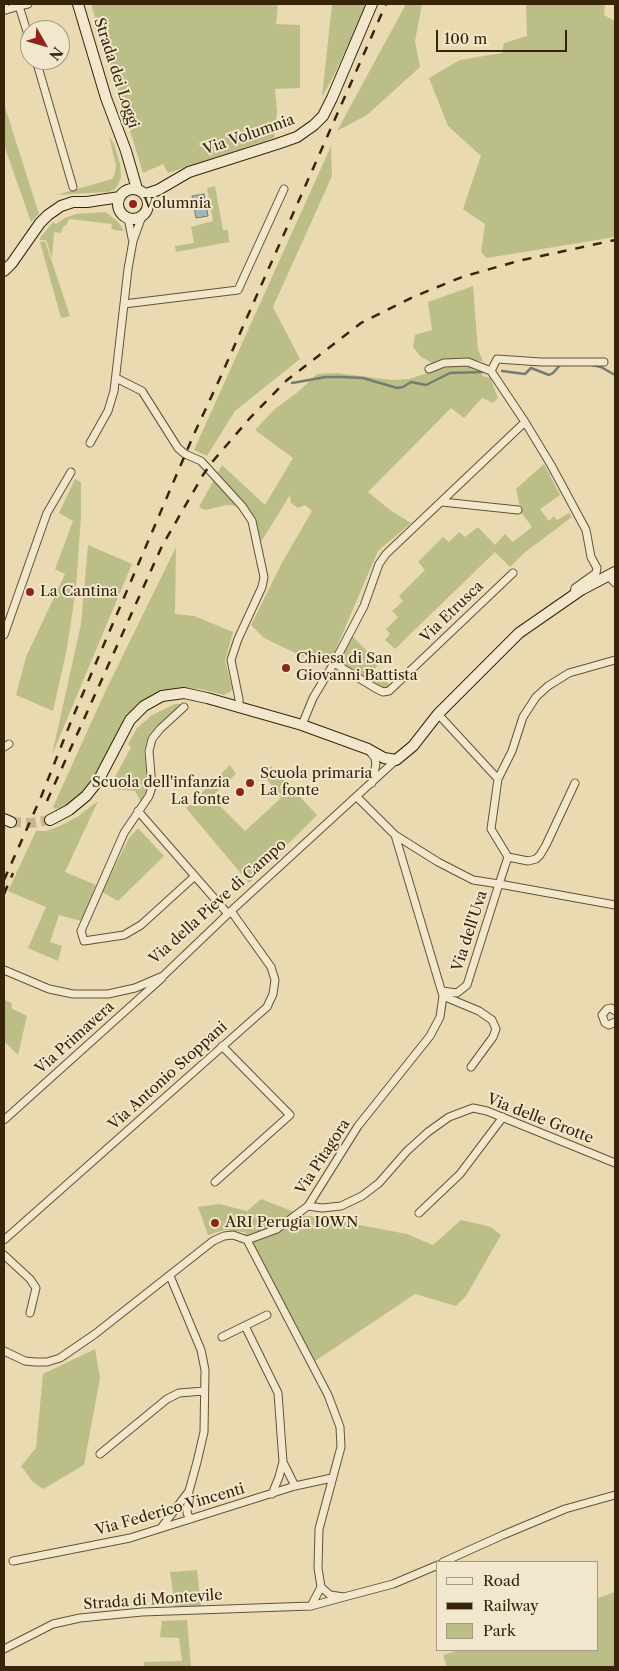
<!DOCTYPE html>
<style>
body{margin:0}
#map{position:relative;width:619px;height:1671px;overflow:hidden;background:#e9dab2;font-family:"Libre Caslon Text",serif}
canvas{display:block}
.frame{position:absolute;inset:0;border:5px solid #372409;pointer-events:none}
.legend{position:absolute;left:436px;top:1561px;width:162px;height:90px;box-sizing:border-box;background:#f1e7cd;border:1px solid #a7997f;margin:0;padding:6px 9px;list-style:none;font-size:15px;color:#372409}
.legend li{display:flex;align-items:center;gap:10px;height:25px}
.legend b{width:25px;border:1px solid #a7997f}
.north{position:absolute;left:20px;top:20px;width:50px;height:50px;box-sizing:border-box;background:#f1e7cd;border:1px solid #a7997f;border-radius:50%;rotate:128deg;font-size:14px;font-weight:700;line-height:20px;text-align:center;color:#372409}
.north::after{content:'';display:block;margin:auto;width:18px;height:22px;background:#8f2418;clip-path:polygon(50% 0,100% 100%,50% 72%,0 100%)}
.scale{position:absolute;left:436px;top:30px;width:131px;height:22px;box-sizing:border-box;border:2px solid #372409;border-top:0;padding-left:6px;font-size:15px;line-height:18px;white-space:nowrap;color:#372409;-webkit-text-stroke:4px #f1e7cd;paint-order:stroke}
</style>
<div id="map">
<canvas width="619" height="1671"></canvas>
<div class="frame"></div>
<ul class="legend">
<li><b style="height:6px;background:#f1e7cd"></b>Road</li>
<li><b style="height:6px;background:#372409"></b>Railway</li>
<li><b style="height:14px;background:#bcbe88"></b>Park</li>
</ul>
<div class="north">N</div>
<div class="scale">100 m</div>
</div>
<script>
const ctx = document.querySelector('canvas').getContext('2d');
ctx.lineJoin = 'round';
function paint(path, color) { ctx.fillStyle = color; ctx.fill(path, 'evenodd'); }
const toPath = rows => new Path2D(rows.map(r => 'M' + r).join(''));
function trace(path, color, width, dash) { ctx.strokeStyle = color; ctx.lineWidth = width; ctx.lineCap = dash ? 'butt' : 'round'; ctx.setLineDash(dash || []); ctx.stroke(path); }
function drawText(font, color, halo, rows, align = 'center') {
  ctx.font = font + ' "Libre Caslon Text",serif'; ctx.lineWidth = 4; ctx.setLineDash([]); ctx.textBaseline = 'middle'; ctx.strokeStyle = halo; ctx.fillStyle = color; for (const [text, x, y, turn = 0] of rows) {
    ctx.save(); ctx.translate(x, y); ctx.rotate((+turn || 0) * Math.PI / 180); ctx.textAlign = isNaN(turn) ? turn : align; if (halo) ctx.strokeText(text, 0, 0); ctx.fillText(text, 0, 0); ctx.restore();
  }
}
const green = toPath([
 [91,4,278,4,276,24,300,25,300,88,275,89,277,112,274,138,168,173,163,164,143,173],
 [332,4,367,4,334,75,322,97],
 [406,4,422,4,415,41,420,67,367,115,337,131],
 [526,4,605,4,604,15,615,21,615,237,487,258,481,252,485,224,463,209,481,156,448,126,429,78,460,60,502,53,504,43,527,36],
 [4,104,39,214,31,222,4,145],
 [109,136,114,144,120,164,121,177,118,185,114,190,108,192,56,195,112,179,115,173,116,166],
 [331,146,332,176,273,307,300,359,235,411,207,456,194,450],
 [215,186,223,230,228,230,229,242,176,252,175,246,194,243,191,227,213,221,207,188],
 [106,212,119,223,124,231,114,230,111,228,112,224,69,219,67,224,63,227,61,233,54,232,52,258,46,240,40,240,40,238,53,222,56,224,65,218,76,214],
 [45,241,70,316,61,318,40,242],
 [473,286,478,350,483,361,457,359,432,363,421,357,413,347,415,335,432,330,428,302],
 [449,366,473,367,485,377,490,377,498,398,493,403,482,398,464,418,451,408,368,492,390,510,411,523,378,551,332,658,310,660,264,638,251,625,283,561,312,511,305,505,298,508,291,503,290,495,261,542,256,520,246,506,227,505,205,510,199,507,222,465,265,505,293,458,255,430,276,408,298,392,317,374,337,373,391,380,409,379],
 [544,464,560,495,540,509,549,521,554,516,557,520,569,513,572,517,524,553,510,567,495,552,395,649,385,640,390,634,386,629,398,617,392,611,403,601,399,596,425,570,418,562,443,537,449,542,459,532,465,537,478,527,495,545,505,534,513,542,532,527,521,512,516,489],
 [75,479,81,482,81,516,76,588,67,648,53,711,16,695,26,657,65,574,55,569,73,521,59,513],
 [88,545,132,564,52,755,81,624],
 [176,547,175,614,194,616,233,632,225,661,232,688,231,691,224,695,200,689,184,688,164,691,151,696,140,704,125,718,91,782,79,796,64,807,56,809,53,807,105,692],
 [352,636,379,663,374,670,391,686,388,689,381,689,339,662],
 [175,704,181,704,148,736,144,750,148,785,141,802,135,791,114,789,113,781,131,747,128,744,137,728,152,715],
 [230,765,236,774,211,797,245,831,281,798,263,774,271,766,317,815,249,883,186,808],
 [98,801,65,872,96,885,81,921,59,915,50,942,62,946,58,961,28,948,46,907,8,891,36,831,46,831,60,826,77,817],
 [138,828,164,856,118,901,102,892,129,838],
 [4,1000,12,1003,11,1008,27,1016,18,1055,4,1041],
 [261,1199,305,1216,329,1216,349,1223,407,1234,433,1245,461,1220,491,1227,501,1235,466,1296,456,1306,415,1294,315,1361,272,1285,252,1242,244,1232,225,1230,208,1235,198,1207,219,1204,247,1211],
 [95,1349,100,1378,84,1465,43,1489,33,1482,21,1466,36,1448,43,1374],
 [197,1570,201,1606,175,1608,170,1572],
 [615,1592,615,1667,447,1667,443,1655,459,1650,598,1650,598,1598],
 [187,1620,191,1667,144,1667,144,1662,182,1661,179,1638,160,1637,162,1621]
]);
const water = toPath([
 [204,194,208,216,196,218,192,196,204,194]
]);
const stream = toPath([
 [592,365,601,367,615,375],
 [502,371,525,374,531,368,549,375,553,373,561,364],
 [292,383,326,377,342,377,363,378,397,388,403,387,411,382,426,385,450,373,483,372]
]);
const secondaryTunnel = toPath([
 [11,822,30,823,50,820]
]);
const street = toPath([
 [4,4,6,10,19,6],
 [28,4,19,6,30,41],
 [36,60,73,187],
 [128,218,132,238],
 [124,304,238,290,284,189],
 [429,369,444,363,468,362,491,371,525,422,551,465,586,530,591,557,597,568,596,573,575,588,574,594],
 [491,371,497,359,541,362,604,362],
 [116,378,142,391,178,448,185,454,201,461,242,506,252,521,264,577,262,587,238,639,231,660,239,699,239,707],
 [90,443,108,411,114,391,128,269,133,241,142,216],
 [442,502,518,510],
 [608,576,615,583],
 [4,635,47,513,71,472],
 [334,663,375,688,383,692,389,691,513,573],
 [184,707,160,729,152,739,149,751,152,787,149,796,124,833,81,931,84,941,124,935,141,925,195,876],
 [438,714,498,779,491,829,508,857,499,884,615,905],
 [302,725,313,698,334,663,364,606,379,564,386,554,525,422],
 [4,747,9,744],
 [371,753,375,758,376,764,372,783],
 [498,779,512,751,523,717,536,697,548,686,569,673,615,660],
 [138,811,228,914],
 [395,835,438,862,473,880,499,884,467,985,457,993,442,991],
 [508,857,528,861,536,859,540,855,546,845,575,783],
 [4,970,49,989,73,994,108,994,135,988,163,976,231,911,396,760],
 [443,996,479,1011,492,1020,496,1029,493,1037,471,1067],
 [615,1011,611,1008,607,1009,602,1015,605,1023,609,1025,615,1022],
 [4,1120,162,978],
 [215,1182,290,1115,222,1046],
 [308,1206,322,1208,341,1206,362,1196,379,1183,407,1151,428,1132,449,1117,473,1108,487,1111,615,1163],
 [419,1213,460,1174,503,1117],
 [4,1240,267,1007,273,994,275,980,271,967,231,911],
 [247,1240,277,1229,308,1206,358,1126,430,1036,440,1017,443,996,395,835,357,797],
 [247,1240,328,1395,340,1427,341,1447,319,1529,318,1568,321,1587],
 [4,1255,30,1279,36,1288,30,1313],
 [245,1326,278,1393,283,1462,295,1486],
 [222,1337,267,1315],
 [4,1351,25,1361,35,1362,47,1362,60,1358,95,1334,213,1241,224,1236,233,1235,247,1240],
 [100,1454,167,1399,179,1393,204,1391],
 [189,1491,187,1513,190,1519],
 [272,1494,279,1477,283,1462],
 [161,1528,189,1491,197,1462,204,1432,205,1370,201,1350,170,1276],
 [13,1561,130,1538,295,1486,332,1478],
 [443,1562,503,1535,565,1509,615,1495],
 [321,1587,330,1595,344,1597,393,1584,438,1565],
 [311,1606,321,1587],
 [4,1649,53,1624,80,1618,142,1612,311,1606,344,1597]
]);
const secondary = toPath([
 [78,4,106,98,126,151,137,189],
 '118 204a15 15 0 1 1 30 0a15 15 0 1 1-30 0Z',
 [146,194,158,190,189,172,277,144,297,137,314,125,323,116,332,98,372,4],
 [4,271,12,263,40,223,48,215,61,206,73,202,87,202,120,197],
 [4,819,11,822],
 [50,820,69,810,86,796,98,781,130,720,144,706,162,696,184,693,207,698,302,725,368,749,384,758,396,760,413,746,438,714,519,633,581,590,615,572]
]);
const rail = toPath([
 [47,801,162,546,203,475,213,461,250,418,287,380,361,323,413,297,462,277,518,261,615,240],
 [4,880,41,797,72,719,194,434,221,376,386,4],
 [4,894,13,873]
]);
const markers = [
 [133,204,5,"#8f2418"],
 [30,592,5,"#8f2418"],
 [286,668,5,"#8f2418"],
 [250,783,5,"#8f2418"],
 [240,792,5,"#8f2418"],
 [215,1223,5,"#8f2418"]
];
const streetNames = [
 ["Strada dei Loggi",116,73,72],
 ["Via Volumnia",249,135,-19],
 ["Via Etrusca",452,612,-44],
 ["Via della Pieve di Campo",218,902,-42],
 ["Via dell'Uva",470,931,-72],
 ["Via Primavera",75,1038,-42],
 ["Via Antonio Stoppani",168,1076,-42],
 ["Via delle Grotte",540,1119,21],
 ["Via Pitagora",323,1157,-57],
 ["Via Federico Vincenti",170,1510,-16],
 ["Strada di Montevile",153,1600,-4]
];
const poiNames = [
 ["Volumnia",143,204],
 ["La Cantina",40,592],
 ["Chiesa di San",296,659],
 ["Giovanni Battista",296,676],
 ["Scuola primaria",260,774],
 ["La fonte",260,791],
 ["Scuola dell'infanzia",230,783,"right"],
 ["La fonte",230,800,"right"],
 ["ARI Perugia I0WN",225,1223]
];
paint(green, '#bcbe88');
paint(water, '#9cb8b7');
trace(water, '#747d71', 1);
trace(stream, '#747d71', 2.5);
trace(secondaryTunnel, '#c5b690', 10, [10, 5]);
trace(street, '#645233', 9);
trace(secondary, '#372409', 12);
trace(street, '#f1e7cd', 7);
trace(secondary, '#f1e7cd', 10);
trace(rail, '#372409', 2.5, [9, 9]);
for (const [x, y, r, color] of markers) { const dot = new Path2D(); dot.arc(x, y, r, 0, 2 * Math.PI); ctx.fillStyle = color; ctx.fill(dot); trace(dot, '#f1e7cd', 2); }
drawText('15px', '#372409', '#f1e7cd', streetNames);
drawText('15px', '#372409', '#f1e7cd', poiNames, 'left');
</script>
